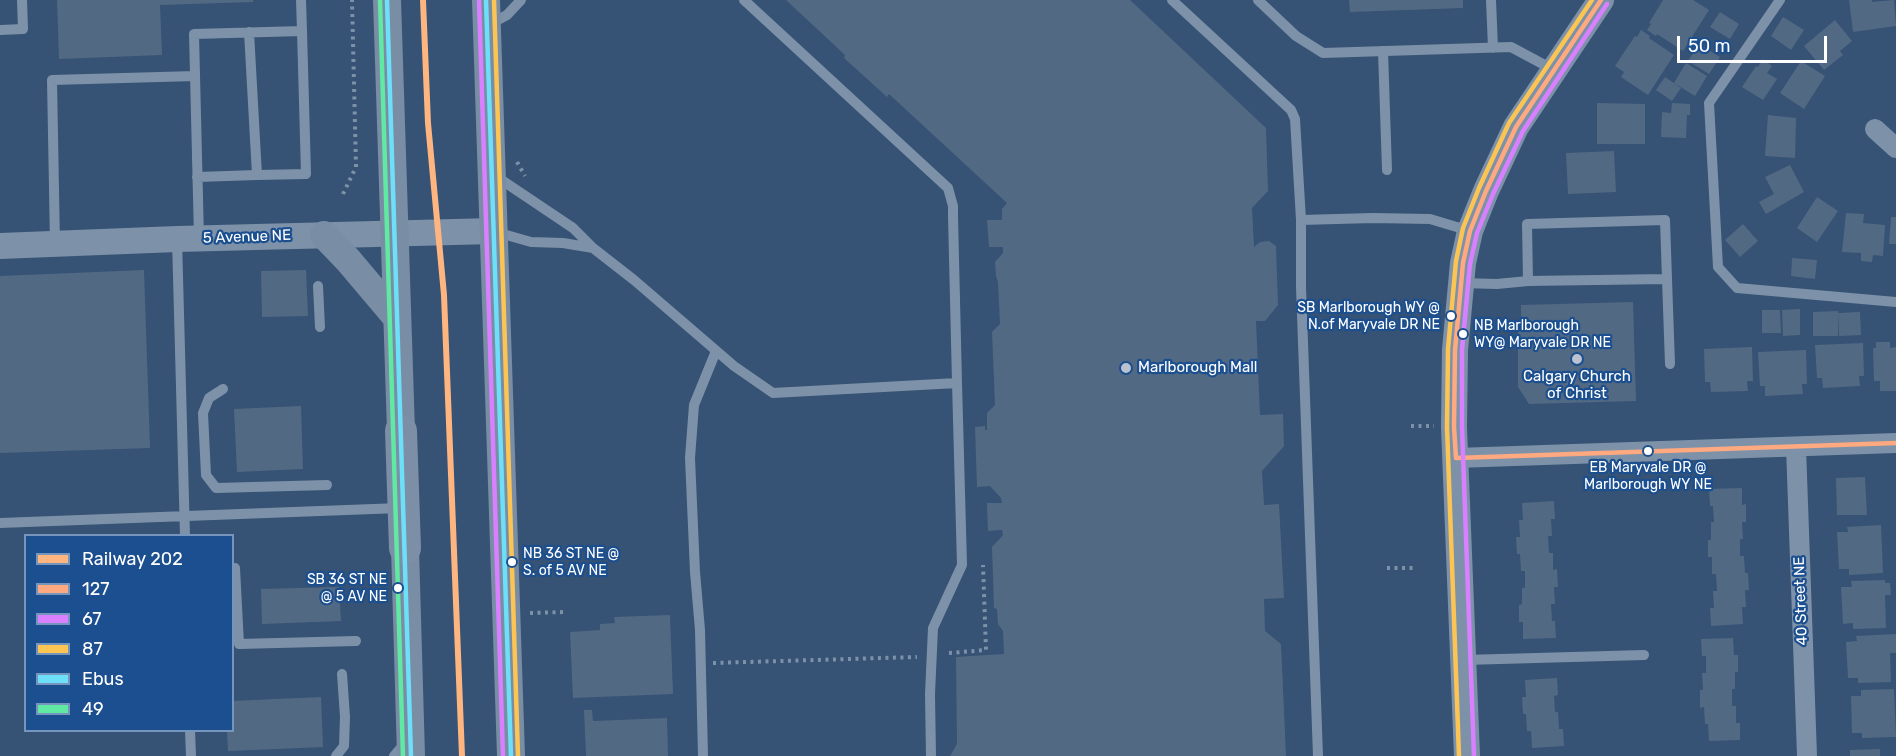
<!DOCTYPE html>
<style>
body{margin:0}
#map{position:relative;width:1896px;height:756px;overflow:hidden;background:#365274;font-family:Rubik,sans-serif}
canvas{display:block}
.legend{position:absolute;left:24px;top:534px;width:210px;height:198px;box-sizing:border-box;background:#1b4f8f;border:2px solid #7695bc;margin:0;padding:8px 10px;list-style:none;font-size:18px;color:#fff}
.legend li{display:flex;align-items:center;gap:12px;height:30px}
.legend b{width:30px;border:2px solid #7695bc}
.scale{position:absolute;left:1677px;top:36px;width:150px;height:27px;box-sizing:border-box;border:3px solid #fff;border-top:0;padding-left:8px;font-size:18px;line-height:21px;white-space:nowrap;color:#fff;-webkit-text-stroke:4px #1b4f8f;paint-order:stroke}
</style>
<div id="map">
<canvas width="1896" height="756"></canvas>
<ul class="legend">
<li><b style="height:8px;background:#ffb580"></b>Railway 202</li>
<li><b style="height:8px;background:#ffa980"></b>127</li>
<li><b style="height:8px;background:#d880ff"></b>67</li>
<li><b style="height:8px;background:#fcc553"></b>87</li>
<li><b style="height:8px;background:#6ddff8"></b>Ebus</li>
<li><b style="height:8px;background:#60e9a3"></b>49</li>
</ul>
<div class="scale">50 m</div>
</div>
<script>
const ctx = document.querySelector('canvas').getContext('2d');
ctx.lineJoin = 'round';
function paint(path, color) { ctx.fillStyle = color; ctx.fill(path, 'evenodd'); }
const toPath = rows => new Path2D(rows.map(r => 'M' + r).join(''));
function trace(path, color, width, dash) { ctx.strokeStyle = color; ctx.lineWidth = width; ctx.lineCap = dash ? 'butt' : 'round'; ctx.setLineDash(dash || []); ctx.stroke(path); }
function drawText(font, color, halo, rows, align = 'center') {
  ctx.font = font + ' Rubik,sans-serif'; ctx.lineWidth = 4.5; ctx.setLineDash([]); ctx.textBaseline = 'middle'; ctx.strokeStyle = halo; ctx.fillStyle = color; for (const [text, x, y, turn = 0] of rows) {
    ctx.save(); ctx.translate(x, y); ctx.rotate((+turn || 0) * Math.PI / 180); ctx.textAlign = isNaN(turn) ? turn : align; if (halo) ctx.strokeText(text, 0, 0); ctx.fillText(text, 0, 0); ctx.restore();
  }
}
const building = toPath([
 [57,0,253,0,253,2,160,5,162,55,59,59],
 [786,0,1130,0,1266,128,1268,191,1252,208,1254,247,1260,242,1269,241,1276,246,1278,305,1265,321,1256,321,1260,415,1283,414,1284,446,1262,471,1264,505,1279,504,1284,598,1264,599,1265,631,1281,644,1286,756,950,756,957,744,956,657,1004,654,1003,631,998,624,997,609,994,608,992,547,1003,535,1002,530,988,531,987,503,1002,503,1001,498,990,486,977,487,975,427,985,426,985,430,987,430,987,413,995,405,992,332,1000,324,998,282,996,276,995,262,1003,253,1003,247,989,247,987,220,1002,220,1002,209,1007,203,889,94,887,97,844,58,845,55],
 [1349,0,1463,0,1463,8,1350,12],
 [1663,0,1693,0,1709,10,1683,51,1657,34,1656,36,1647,30,1651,24,1649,23],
 [1849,0,1872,0,1872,2,1894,0,1896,26,1853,32],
 [1720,12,1739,24,1730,39,1710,27],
 [1783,17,1804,30,1791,50,1771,36],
 [1835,20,1852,41,1840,51,1843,55,1824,70,1804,46],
 [1641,30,1650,36,1649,38,1674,55,1648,95,1621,77,1624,72,1615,66,1635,36,1637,37],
 [1699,44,1720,57,1709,74,1688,61],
 [1763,59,1772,66,1767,73,1777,79,1763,100,1742,87,1756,66,1758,67],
 [1801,61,1825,76,1804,109,1780,93],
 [1686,63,1707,76,1695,96,1674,83],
 [1665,77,1681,88,1672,101,1656,90],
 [1597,103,1645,104,1645,144,1597,144],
 [1672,103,1690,104,1690,115,1687,115,1686,138,1661,137,1662,112,1671,113],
 [1768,115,1796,118,1795,158,1765,156],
 [1614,151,1616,192,1568,194,1566,153],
 [1790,165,1804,192,1766,214,1759,202,1774,194,1765,177],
 [1817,197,1838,211,1817,242,1797,228],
 [1846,213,1864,214,1863,223,1885,225,1883,256,1873,255,1872,262,1861,261,1861,253,1842,252],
 [1891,217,1896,217,1896,244,1889,244],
 [1743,224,1758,241,1740,257,1725,240],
 [1792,258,1817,260,1815,279,1791,276],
 [144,270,150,448,0,453,0,276],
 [306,270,308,316,262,317,261,271],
 [1633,302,1636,401,1529,404,1518,387,1518,332,1521,331,1521,305],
 [1800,309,1800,335,1783,336,1782,310],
 [1762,310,1780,310,1781,333,1762,333],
 [1838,311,1838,336,1813,336,1813,312],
 [1860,312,1861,335,1839,336,1838,313],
 [1876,342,1890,342,1890,348,1896,347,1896,391,1880,391,1880,381,1874,381,1873,348,1876,348],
 [1863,343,1864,376,1859,376,1860,386,1823,388,1822,378,1817,378,1815,345],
 [1752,347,1753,381,1747,381,1748,391,1711,392,1710,382,1705,382,1704,349],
 [1806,350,1807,384,1802,384,1803,394,1765,396,1765,386,1760,386,1758,352],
 [301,406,303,469,237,472,234,409],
 [1865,477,1867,515,1837,515,1836,478],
 [1742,488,1742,505,1746,504,1746,522,1742,522,1743,539,1740,539,1740,556,1744,556,1745,573,1748,573,1749,590,1745,590,1746,607,1742,607,1743,624,1711,626,1710,608,1714,608,1713,591,1717,591,1716,574,1712,574,1712,557,1708,557,1708,540,1711,540,1711,522,1714,522,1713,506,1710,506,1709,489],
 [1554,501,1555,519,1551,519,1552,536,1548,536,1549,553,1553,553,1553,570,1557,569,1558,587,1554,587,1555,604,1551,604,1552,621,1555,621,1556,638,1523,639,1523,622,1519,622,1519,605,1522,604,1522,588,1525,588,1525,571,1521,571,1520,554,1517,554,1516,537,1520,537,1519,520,1523,520,1522,503],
 [1881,525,1883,573,1849,575,1849,569,1839,569,1837,532,1848,532,1847,527],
 [1885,580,1885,583,1890,583,1891,595,1885,595,1886,628,1853,629,1853,623,1843,624,1841,587,1852,587,1851,581],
 [339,587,341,621,262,624,261,589],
 [670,615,673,694,573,698,570,632,600,630,600,624,615,623,614,617],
 [1896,634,1896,653,1890,653,1891,682,1858,683,1858,678,1848,678,1846,642,1857,641,1856,636],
 [1733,638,1734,655,1738,655,1738,672,1735,672,1735,689,1732,689,1732,706,1736,706,1736,723,1740,723,1740,740,1709,741,1708,724,1705,724,1704,707,1700,708,1700,690,1703,690,1702,673,1706,673,1706,656,1702,656,1701,639],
 [1557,678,1558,695,1554,696,1555,712,1558,712,1559,729,1563,729,1564,746,1532,748,1531,731,1527,731,1526,714,1523,714,1522,697,1526,697,1525,680],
 [1894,689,1896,737,1862,738,1862,733,1852,733,1851,696,1861,696,1861,690],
 [321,697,323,747,228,751,227,730,232,730,232,701],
 [584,710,592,710,593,721,667,718,668,756,586,756],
 [1880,749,1880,756,1850,756,1850,750]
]);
const path = toPath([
 [517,162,525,176],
 [343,194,356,167,352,0],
 [1411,426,1434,426],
 [1387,568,1416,568],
 [530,613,566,612],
 [949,653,986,650,983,565],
 [713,663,917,657]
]);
const service = toPath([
 [301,0,302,31],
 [744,0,948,188,953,206,953,216,957,383],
 [1172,0,1291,110,1295,119,1301,220,1301,287,1318,756],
 [1258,0,1296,36,1323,53,1511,47,1554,70],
 [1491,0,1493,48],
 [1780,0,1709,103,1718,267,1737,288,1896,302],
 [490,24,507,15,521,0],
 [0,30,23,29,22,0],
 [1383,51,1387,170],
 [197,177,257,175],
 [497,177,573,228,593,248,634,280,734,366,773,393,957,383,962,565,933,628,930,694,931,756],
 [1301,220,1373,218,1430,219,1470,231],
 [496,232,531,242,563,243,593,248],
 [199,238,194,34,302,31,306,174,257,175,249,32],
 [177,239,185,536],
 [55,244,52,80,195,76],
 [1667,279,1670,364],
 [1461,283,1497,284,1528,281,1667,279,1665,220,1527,224,1528,281],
 [318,286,320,327],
 [223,389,209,398,203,413,206,475,216,488,327,485],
 [0,523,400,508],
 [235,568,239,644,356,641],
 [1464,660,1644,655],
 [190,730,191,756],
 [336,756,344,746,345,717,342,674],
 [394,756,406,742],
 [703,756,700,630,695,572,690,458,694,405,716,351]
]);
const minor = toPath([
 [1875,129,1896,148],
 [1796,447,1807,756],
 [1456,458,1896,443]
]);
const tertiary = toPath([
 [0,246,177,239,494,231],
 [1467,756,1454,427,1455,350,1463,263,1470,231,1486,191,1516,127,1601,0]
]);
const secondary = toPath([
 [387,0,401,431],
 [486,0,511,756],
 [324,235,348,260,397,318],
 [405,548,411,756]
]);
const primary = toPath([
 [401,431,405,548]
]);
const bus1 = toPath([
 [1456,458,1454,427,1455,350,1463,263,1470,231,1486,191,1516,127,1601,0],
 [1456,458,1896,443]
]);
const bus2 = toPath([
 [479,0,503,756],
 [1474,756,1462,427,1462,350,1470,264,1477,233,1493,194,1523,131,1607,4]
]);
const bus3 = toPath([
 [494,0,518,756],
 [1459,756,1447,427,1448,349,1456,261,1463,228,1479,188,1509,123,1592,0]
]);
const bus4 = toPath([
 [387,0,411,756],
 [486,0,511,756]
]);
const bus5 = toPath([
 [380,0,403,756]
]);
const rail1 = toPath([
 [423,0,428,123,444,295,462,756]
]);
const markers = [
 [1451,316,5,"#fff"],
 [1463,334,5,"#fff"],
 [1577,359,6,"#b9c2ce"],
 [1126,368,6,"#b9c2ce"],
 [1648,451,5,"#fff"],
 [512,562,5,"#fff"],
 [398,588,5,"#fff"]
];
const busNames = [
 ["SB Marlborough WY @",1440,308],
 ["N.of Maryvale DR NE",1440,325],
 ["NB Marlborough",1474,326,"left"],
 ["WY@ Maryvale DR NE",1474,343,"left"],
 ["EB Maryvale DR @",1648,468,"center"],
 ["Marlborough WY NE",1648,485,"center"],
 ["NB 36 ST NE @",523,554,"left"],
 ["S. of 5 AV NE",523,571,"left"],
 ["SB 36 ST NE",387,580],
 ["@ 5 AV NE",387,597]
];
const streetNames = [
 ["5 Avenue NE",247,237,-2],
 ["40 Street NE",1801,601,-92]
];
const poiNames = [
 ["Marlborough Mall",1138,368],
 ["Calgary Church",1577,377,"center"],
 ["of Christ",1577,394,"center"]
];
paint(building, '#526984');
trace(path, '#7d92a8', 4, [3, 4.5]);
trace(service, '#7d92a8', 10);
trace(minor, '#7d92a8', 20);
trace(tertiary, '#7d92a8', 26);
trace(secondary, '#798da4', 28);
trace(primary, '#7d8ea7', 32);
trace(bus1, '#ffa980', 4.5);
trace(bus2, '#d880ff', 4.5);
trace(bus3, '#fcc553', 4.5);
trace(bus4, '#6ddff8', 4.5);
trace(bus5, '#60e9a3', 4.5);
trace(rail1, '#ffb580', 6);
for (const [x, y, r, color] of markers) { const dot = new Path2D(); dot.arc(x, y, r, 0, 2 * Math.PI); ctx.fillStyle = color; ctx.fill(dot); trace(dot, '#1b4f8f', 2); }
drawText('14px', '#fff', '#1b4f8f', busNames, 'right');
drawText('15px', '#fff', '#1b4f8f', streetNames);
drawText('15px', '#fff', '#1b4f8f', poiNames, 'left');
</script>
